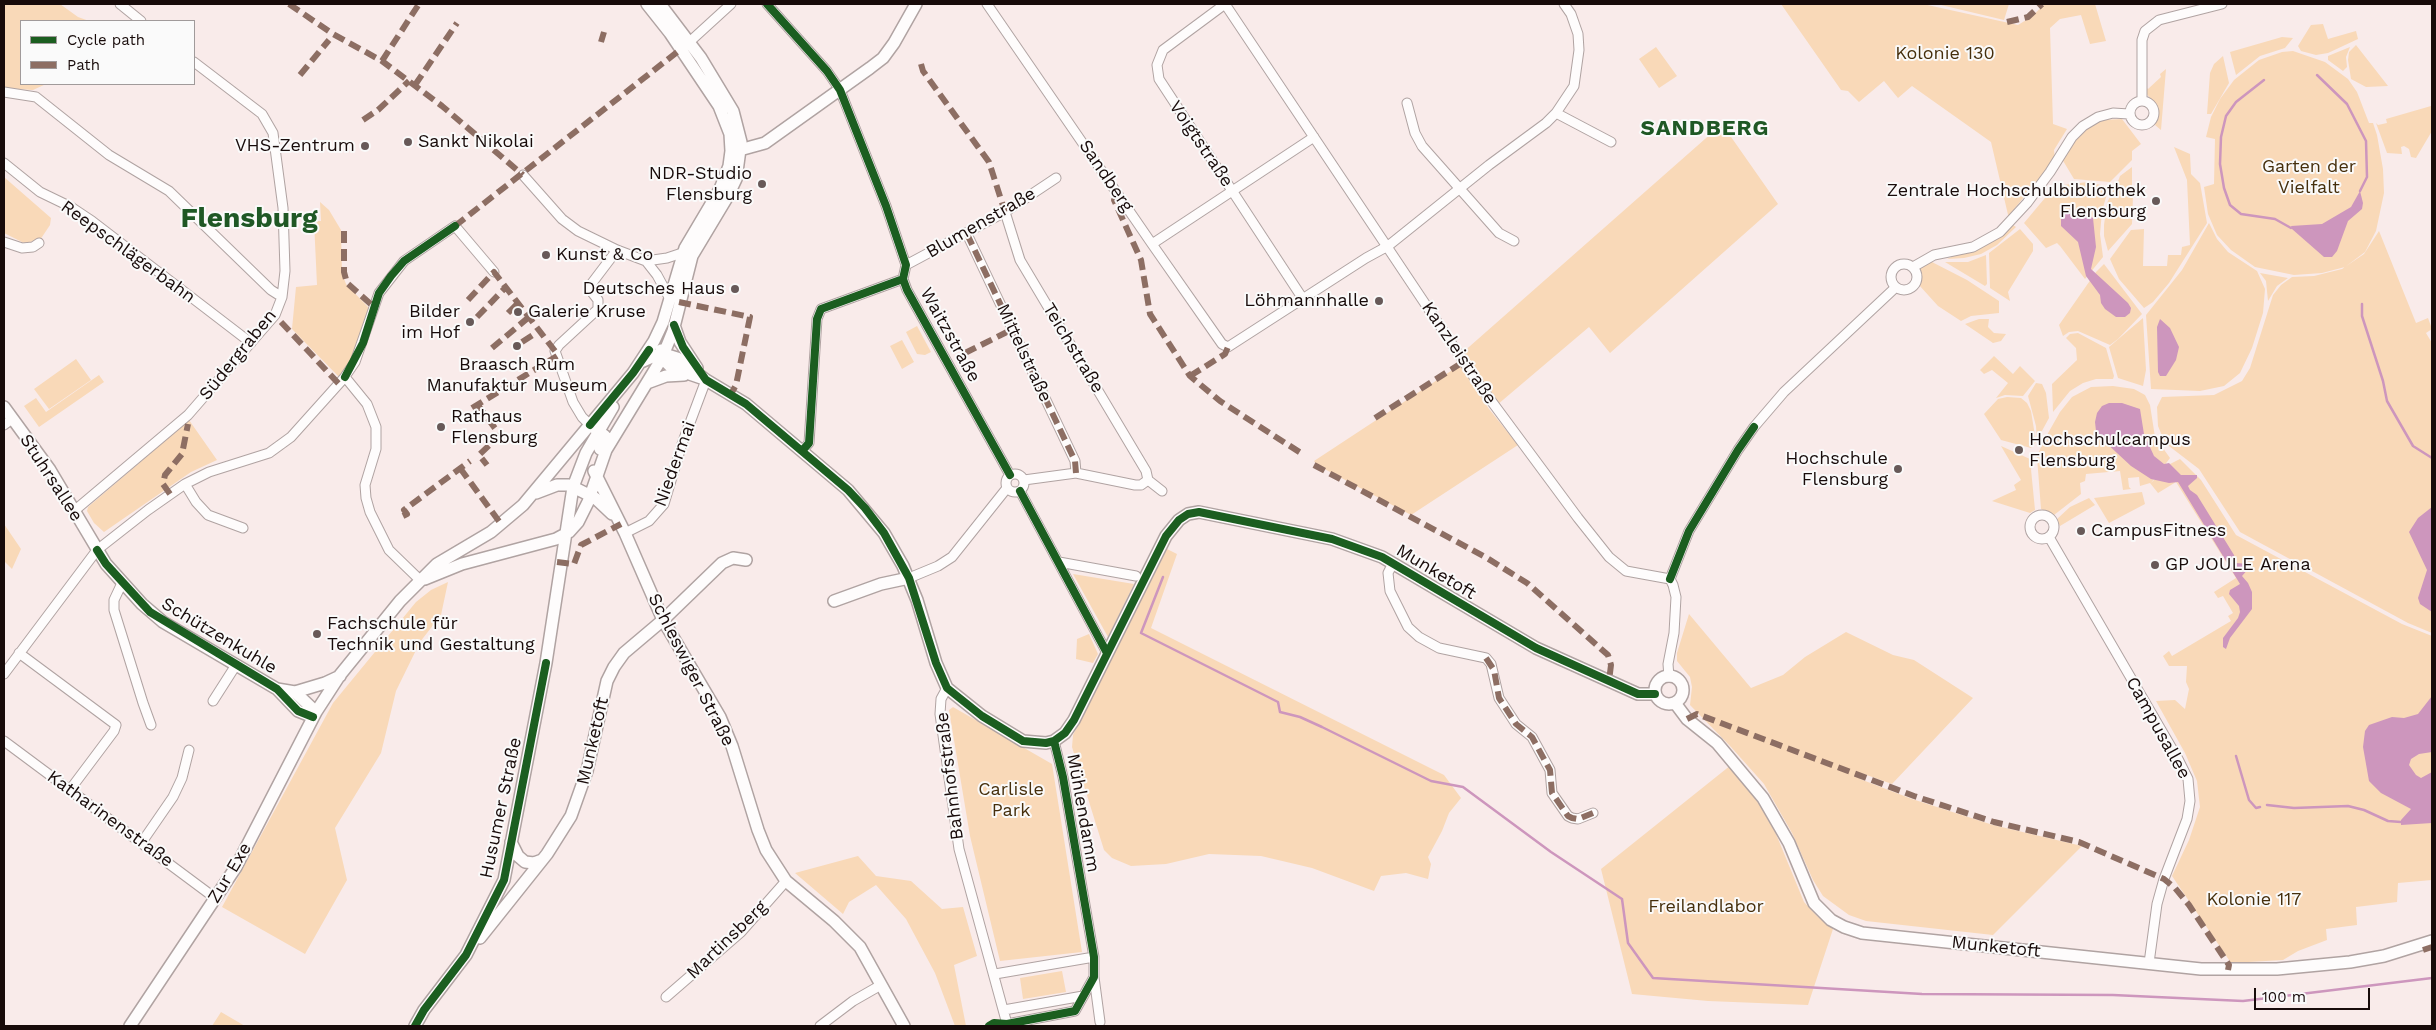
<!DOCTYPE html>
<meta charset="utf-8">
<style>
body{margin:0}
#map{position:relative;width:2436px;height:1030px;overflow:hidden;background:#f9ebea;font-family:"Work Sans",sans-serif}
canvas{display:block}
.frame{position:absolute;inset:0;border:5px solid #180b0a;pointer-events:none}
.legend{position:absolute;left:20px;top:20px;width:175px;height:65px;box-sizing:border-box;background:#fafafa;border:1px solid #a09a9a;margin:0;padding:6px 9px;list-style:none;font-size:15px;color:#180b0a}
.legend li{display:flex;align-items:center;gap:10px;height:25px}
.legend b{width:25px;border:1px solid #a09a9a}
.scale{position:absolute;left:2254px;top:988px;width:116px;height:22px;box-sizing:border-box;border:2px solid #180b0a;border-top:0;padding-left:6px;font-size:15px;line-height:18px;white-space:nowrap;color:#180b0a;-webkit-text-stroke:4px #fafafa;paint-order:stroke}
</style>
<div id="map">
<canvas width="2436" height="1030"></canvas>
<div class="frame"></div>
<ul class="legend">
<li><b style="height:6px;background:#1b5e20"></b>Cycle path</li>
<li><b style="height:6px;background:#8d6e63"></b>Path</li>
</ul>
<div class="scale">100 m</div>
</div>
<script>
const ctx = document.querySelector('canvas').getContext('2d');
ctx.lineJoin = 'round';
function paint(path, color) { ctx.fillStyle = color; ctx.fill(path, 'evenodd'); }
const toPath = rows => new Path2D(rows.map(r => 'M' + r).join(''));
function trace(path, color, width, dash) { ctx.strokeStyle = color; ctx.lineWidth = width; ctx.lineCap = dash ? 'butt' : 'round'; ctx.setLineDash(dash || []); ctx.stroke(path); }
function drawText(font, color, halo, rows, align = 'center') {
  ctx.font = font + ' "Work Sans",sans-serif'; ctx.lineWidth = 4; ctx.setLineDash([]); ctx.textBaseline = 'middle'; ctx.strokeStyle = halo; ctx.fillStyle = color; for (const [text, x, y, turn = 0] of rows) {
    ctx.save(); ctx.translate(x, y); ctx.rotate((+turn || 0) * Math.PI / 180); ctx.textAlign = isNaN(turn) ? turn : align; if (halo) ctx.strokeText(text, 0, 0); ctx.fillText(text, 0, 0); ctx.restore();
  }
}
const green = toPath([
 [4,4,60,4,78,17,89,21,21,21,21,84,46,84,33,90,4,88],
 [1781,4,1923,4,2018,25,2031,17,2045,4,2095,4,2106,41,2090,44,2081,15,2060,19,2050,28,2053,124,2067,129,2054,150,2055,159,2015,208,2009,219,1991,142,1912,86,1898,98,1884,81,1859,102,1848,91,1841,90],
 [1937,4,2009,4,2004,20],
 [2323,24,2328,39,2356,31,2358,39,2328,53,2316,55,2301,51,2298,46,2311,25],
 [2282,37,2293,38,2285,48,2260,56,2236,75,2230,52],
 [2356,45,2388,86,2366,87,2351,79,2348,60,2349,52],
 [1656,47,1677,76,1659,88,1639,59],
 [2350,47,2346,57,2347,67,2343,71,2328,60,2328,56],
 [2293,51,2325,62,2348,79,2357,92,2369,123,2373,123,2377,135,2383,169,2384,193,2376,231,2365,252,2345,267,2322,273,2294,275,2255,267,2231,250,2217,235,2208,214,2204,187,2214,184,2215,139,2206,137,2211,117,2220,99,2234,80,2259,60,2282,52],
 [2223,56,2229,83,2211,114,2207,114,2210,73,2214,64],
 [2166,69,2161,130,2155,125,2158,117,2157,106,2145,92,2145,86,2148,89,2161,77,2160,74],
 [2431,106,2432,131,2416,158,2411,157,2409,149,2404,146,2401,147,2402,154,2387,153,2376,123,2378,125,2387,123,2386,119],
 [2122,119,2141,144,2132,151,2132,160,2110,182,2074,179,2062,159,2078,135,2101,120],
 [1722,124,1778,204,1610,353,1589,327,1497,405,1461,354],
 [2174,147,2190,154,2191,174,2200,183,2207,223,2169,283,2153,302,2144,308,2119,279,2110,259,2131,230,2144,229,2143,266,2167,266,2168,255,2181,255,2182,247,2190,245,2187,180],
 [2132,167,2132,192,2117,184,2120,176],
 [4,177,51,218,50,225,40,240,24,243,4,233],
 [2088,182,2109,187,2102,211,2100,234,2103,257,2085,279,2060,246,2057,243,2046,248,2024,223,2055,186],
 [2114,188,2133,196,2132,224,2108,251,2104,236,2104,225,2107,203],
 [320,202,329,210,341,230,342,273,346,284,369,308,358,343,348,365,339,377,292,329,296,287,317,285,314,221,321,221],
 [2209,223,2217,239,2228,252,2257,271,2265,289,2263,313,2252,348,2240,373,2224,386,2200,391,2151,389,2146,315,2182,270],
 [2013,225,2016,227,1997,245,1981,254,1964,258,1947,259,2002,234],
 [2020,229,2033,244,2033,251,2008,292,2010,301,1990,288,1989,253],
 [2379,231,2416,323,2428,318,2432,329,2426,333,2432,343,2432,633,2408,623,2240,532,2199,469,2165,443,2158,426,2157,407,2162,397,2214,395,2242,381,2250,368,2273,295,2281,285,2292,277,2314,276,2342,269,2364,254],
 [1986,255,1987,284,1985,286,1945,262,1968,262],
 [1930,261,1967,280,1999,301,1999,313,1971,316,1961,321,1938,306,1919,285,1920,268,1924,263],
 [2104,264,2142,314,2118,339,2110,345,2078,331,2069,332,2063,336,2059,325,2096,272],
 [2260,273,2288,278,2277,286,2268,301,2266,281],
 [2143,318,2146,370,2143,386,2118,378,2109,347],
 [1979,319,1989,319,1988,327,1994,333,2006,334,2001,341,1993,343,1965,324],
 [917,326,931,352,925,355,917,354,906,332],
 [2078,333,2106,348,2114,376,2113,379,2096,379,2083,383,2070,391,2053,412,2052,384,2077,360,2076,348,2066,338,2070,334],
 [902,340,914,362,902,369,890,346],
 [1994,356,2013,374,2020,366,2035,381,2023,396,2005,395,1996,398,2008,383,1992,370,1984,374,1980,370],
 [76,359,91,380,49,409,34,389],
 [1460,365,1489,409,1518,445,1411,515,1317,465,1314,461],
 [99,375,104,382,39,427,24,406,36,398,46,412],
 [2036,383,2042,384,2046,393,2049,418,2037,440,2036,426,2028,396],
 [2113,386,2134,389,2145,395,2150,405,2155,437,2170,458,2151,483,2170,464,2180,459,2201,480,2236,535,2402,624,2432,636,2432,880,2398,883,2397,902,2356,907,2357,925,2326,929,2327,940,2298,951,2283,960,2231,963,2172,876,2189,840,2200,807,2197,781,2185,753,2156,701,2175,700,2185,709,2189,689,2186,682,2187,666,2169,666,2163,656,2169,651,2172,656,2231,621,2228,616,2233,613,2223,596,2218,598,2214,592,2236,578,2176,482,2158,493,2150,483,2140,486,2139,477,2128,478,2129,487,2131,489,2123,490,2120,471,2086,474,2085,481,2080,483,2081,494,2054,515,2041,509,2037,457,2043,442,2060,412,2072,397,2091,387],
 [2007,397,2021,398,2027,403,2031,411,2036,442,2031,448,2001,440,1984,414,1998,399],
 [189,420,217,460,191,472,104,532,94,523,87,511,88,507],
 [2001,446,2030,459,2035,510,2030,513,1992,501,2016,490,2014,485,2021,480],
 [2142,492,2145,504,2109,523,2094,498],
 [2089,498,2095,505,2060,526,2057,519,2070,507],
 [4,524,21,549,12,569,4,561],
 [1167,549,1177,554,1151,628,1444,775,1461,798,1449,813,1442,831,1428,857,1431,864,1428,879,1406,873,1381,876,1374,891,1312,868,1261,856,1209,854,1166,864,1131,866,1112,858,1104,850,1072,747,1073,735],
 [1073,574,1134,584,1108,637],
 [448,582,441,615,420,642,396,691,381,753,335,828,347,880,305,954,222,907,333,703,416,602,431,590],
 [1689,614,1751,688,1783,675,1805,657,1846,632,1893,655,1914,660,1973,698,1892,784,1861,773,1860,779,1912,799,1993,825,2082,846,1993,935,1866,921,1849,915,1823,896,1813,880,1792,833,1764,784,1731,747,1690,705,1692,687,1690,677,1677,661,1677,653],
 [1089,634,1098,654,1093,663,1076,659,1077,639],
 [953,707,1052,764,1082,952,1000,961,970,836,949,710],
 [1731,765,1759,804,1776,834,1804,902,1817,916,1833,929,1808,1005,1708,1001,1632,994,1601,869],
 [858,856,876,876,911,881,942,909,963,907,977,956,954,965,966,1026,955,1026,935,973,906,919,876,885,849,902,843,914,795,873],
 [1062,971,1066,992,1023,999,1020,978],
 [221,1012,245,1026,212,1026]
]);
const water = toPath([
 [2360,191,2363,203,2362,209,2348,221,2337,251,2332,257,2324,257,2292,229,2291,226,2322,224,2351,207],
 [2069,209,2085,211,2093,218,2096,247,2091,269,2128,303,2131,308,2130,313,2125,317,2116,317,2105,309,2101,303,2100,295,2086,276,2078,242,2061,226,2061,219],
 [2160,319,2170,328,2179,347,2176,360,2166,376,2160,376,2158,372,2157,327],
 [2109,403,2122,403,2140,409,2144,434,2154,456,2164,464,2169,463,2181,475,2197,475,2197,478,2188,486,2190,490,2197,495,2234,555,2236,563,2249,564,2250,567,2242,576,2248,583,2252,592,2252,609,2230,638,2226,649,2223,647,2223,638,2238,618,2240,612,2239,606,2229,594,2230,590,2240,584,2178,482,2169,483,2151,479,2131,466,2103,440,2096,431,2095,422,2097,413,2102,406],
 [2432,507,2432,612,2420,604,2418,598,2427,570,2409,532,2418,518],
 [2432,696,2432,752,2419,754,2411,759,2409,765,2416,775,2421,778,2432,772,2432,823,2401,825,2401,820,2411,809,2381,793,2369,781,2363,747,2365,731,2369,725,2392,717,2404,718,2418,714]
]);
const stream = toPath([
 [2317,75,2347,104,2366,141,2367,177,2360,191],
 [2264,80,2236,102,2226,116,2221,137,2220,164,2224,188,2230,205,2241,214,2275,219,2291,228],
 [2362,304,2362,316,2383,381,2387,401,2413,446,2432,458],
 [1163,577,1141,633,1278,702,1280,712,1300,717,1322,727,1431,781,1463,787,1551,852,1622,899,1628,943,1653,978,1922,994,2113,995,2243,1001,2432,978],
 [2236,756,2249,800,2256,808,2260,807],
 [2267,805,2294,808,2348,806,2364,810,2388,821,2401,822]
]);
const street = toPath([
 [120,4,141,21],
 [767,4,827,71,840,90,886,206,906,265,903,279,907,290,1010,475],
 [987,4,1152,244,1222,344,1228,347,1366,258,1388,246,1489,165,1546,123,1556,113,1574,86,1579,50,1578,34,1571,14,1564,4],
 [1225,4,1478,383,1578,518,1609,557,1626,571,1670,579,1673,585,1676,597,1674,633,1668,664,1669,677],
 [1225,4,1163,50,1157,65,1159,79,1303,299],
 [685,46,731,4],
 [4,92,36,97,109,155,169,191,271,290,282,297],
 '2130 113a12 12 0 1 1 24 0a12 12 0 1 1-24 0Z',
 [2142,101,2142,40,2145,31,2159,20,2222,4],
 [1407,103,1415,133,1422,146,1499,233,1514,241],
 [1556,113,1611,142],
 [4,163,40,192,71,207,92,221,251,343],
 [523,175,562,219,578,231,617,250,646,261,667,258,688,251],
 [1005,212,1020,260,1146,471,1148,480],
 [967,234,1075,461,1076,473],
 [4,242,22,248,33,247,39,243],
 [1152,244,1314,137],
 [646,261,657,275,670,299],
 '1891 277a13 13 0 1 1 26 0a13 13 0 1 1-26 0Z',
 [906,265,1005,212,1056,178],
 [1913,267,1934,255,1973,247,2000,232,2027,203,2050,172,2072,137,2083,126,2098,117,2113,113,2129,114],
 [345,377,367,404,376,427,376,449,365,485,366,498,370,512,389,550,421,581],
 [4,425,12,419],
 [590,425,582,417,573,402,555,351,559,345,598,309,598,300,591,291,592,283,617,250],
 [802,451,809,443,817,319,821,309,903,279],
 '1006 483a9 9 0 1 1 18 0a9 9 0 1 1-18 0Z',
 [1024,480,1076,473,1135,485,1141,485,1148,480],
 [1148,480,1162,491],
 [185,484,196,502,208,515,243,528],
 [1020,491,1107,653],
 [74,511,188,415,275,315,282,297,285,271,283,208,273,133,262,114,194,62],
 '2030 527a12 12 0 1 1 24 0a12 12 0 1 1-24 0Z',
 [625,533,649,521,664,504,682,444,706,380],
 [2049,537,2178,759,2188,779,2190,801,2187,819,2164,879,2157,904,2149,963],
 [1059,562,1136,576],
 [1393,563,1388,573,1390,591,1408,627,1419,637,1439,648,1486,658,1491,664,1499,698,1516,724,1532,737,1550,770,1552,793,1568,816,1572,818,1578,819,1593,813],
 [909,578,938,566,952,557,1007,488],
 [1670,579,1689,531,1738,450,1754,427,1784,392,1896,287],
 [122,583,114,600,114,610,143,703,151,725],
 [19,653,116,725,114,731,69,791],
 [4,674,97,550,148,510,185,484,209,472,269,453,291,437,344,378,355,362,379,293,404,261,455,226,494,272],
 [947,688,941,699,940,714,959,849,1007,1024,1075,1011,1094,977],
 [213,701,236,665],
 [4,741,215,898],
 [1054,741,1063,777,1094,957,1094,977,1100,1022],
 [142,842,173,797,182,778,189,750],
 [995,974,1094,957],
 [666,997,741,932,786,881],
 [1004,1010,1083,996],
 [820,1026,853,1001,881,985]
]);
const secondary = toPath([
 [736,151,765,143,870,68,883,58,894,43,916,4],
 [674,325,680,342,697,368],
 [661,350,664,360,672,368,704,379],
 [641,362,661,353,677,358,706,380,746,404,848,490,884,533,903,566,917,600,936,663,947,688,982,716,1023,741,1046,743,1054,741,1065,733,1074,720,1166,536,1179,520,1188,514,1199,512,1332,539,1382,557,1536,648,1638,694,1655,694],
 [647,383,666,376,684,375],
 [4,407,50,470,106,564,142,604,163,622,277,689,298,711,313,717],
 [590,425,605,436,600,449],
 [594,471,625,533,663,620,720,717,732,746,758,830,766,850,786,881,834,921,860,947,904,1026],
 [536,493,557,485,569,485,595,498,612,514],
 [425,579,462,564,556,539,569,532,578,522,588,502,606,450,662,358,673,331,692,256,728,196,736,179,741,142,733,111,701,58,660,4],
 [834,601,881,584,909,578],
 '1655 690a14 14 0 1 1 28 0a14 14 0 1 1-28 0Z',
 [277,689,295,692,325,683,340,676],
 [295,692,316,712],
 [1675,703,1687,719,1717,743,1763,798,1789,843,1814,903,1831,920,1844,927,1862,933,2201,969,2277,969,2350,962,2384,956,2432,941],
 [511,842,518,856,525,862,534,863,542,860],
 [480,938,547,854,571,816,587,771,607,681,614,667,624,653,663,620,722,563,733,558,746,560],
 [130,1026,236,867,316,712,340,675,400,601,437,564,491,532,523,505,633,373,654,341,663,322,685,248,720,189,729,166,731,151,730,134,719,106,670,33,647,4],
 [415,1026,424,1010,466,955,504,880,546,663,573,487,586,453,613,407]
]);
const quiet = toPath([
 [289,4,333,34,382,61,442,106,523,175],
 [2007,22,2028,17,2042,4],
 [601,42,604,32],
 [382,61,419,4],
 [921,64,923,71,989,162,1005,212],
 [300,75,329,40],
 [415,85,457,23],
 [363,120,378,110,409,81],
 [1118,193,1114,200,1141,260,1150,314,1190,376,1220,401,1304,455],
 [455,226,681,49],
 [344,231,344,272,347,283,373,306],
 [967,234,1075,461,1076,473],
 [468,300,494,272,555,351],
 [679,302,750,317,736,385,731,394],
 [508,313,518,303],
 [477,317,506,287],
 [281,322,339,384],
 [522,342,539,331],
 [492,348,529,317],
 [965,353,1013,329],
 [1190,376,1225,354,1228,347],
 [477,404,500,435,479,455,487,465],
 [472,408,557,356],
 [1375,418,1463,362],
 [1314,465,1487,558,1527,583,1608,655,1611,665,1609,681],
 [460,468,501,524],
 [170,494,163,484,165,475,182,454,188,424],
 [403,516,407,514,404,510,470,461],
 [557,562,574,564,581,545,621,524],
 [1486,658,1494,670,1499,698,1516,724,1532,737,1550,770,1552,793,1568,816,1572,818,1578,819,1593,813],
 [1687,719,1697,714,1914,796,1994,822,2079,842,2164,879,2175,888,2189,905,2229,965,2228,970],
 [2423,950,2432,947]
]);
const cycleway = toPath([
 [767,4,827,71,840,90,886,206,906,265,903,279,907,290,1010,475],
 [674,325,683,347,706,380,746,404,848,490,865,508,884,533,909,578,936,663,947,688,982,716,1023,741,1046,743,1054,741,1065,733,1074,720,1166,536,1179,520,1188,514,1199,512,1332,539,1382,557,1536,648,1638,694,1655,694],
 [345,377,363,343,379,293,391,276,404,261,455,226],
 [590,425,633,373,649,350],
 [802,451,809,443,817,319,821,309,903,279],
 [1020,491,1107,653],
 [97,550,106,564,150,612,277,689,298,711,313,717],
 [1670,579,1689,531,1738,450,1754,427],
 [415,1026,424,1010,466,955,504,880,546,663],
 [989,1026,994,1023,1007,1024,1075,1011,1094,977,1094,957,1063,777,1054,741]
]);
const markers = [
 [408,142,5,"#675958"],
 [365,146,5,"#675958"],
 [762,184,5,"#675958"],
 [2156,201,5,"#675958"],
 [546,255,5,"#675958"],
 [735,289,5,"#675958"],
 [1379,301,5,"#675958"],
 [518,312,5,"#675958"],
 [470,322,5,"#675958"],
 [517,346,5,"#675958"],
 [441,427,5,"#675958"],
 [2019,450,5,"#675958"],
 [1898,469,5,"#675958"],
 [2081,531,5,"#675958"],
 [2155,565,5,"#675958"],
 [317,634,5,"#675958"]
];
const parkNames = [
 ["Kolonie 130",1945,54],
 ["Garten der",2309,167],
 ["Vielfalt",2309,188],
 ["Carlisle",1011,790],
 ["Park",1011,811],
 ["Kolonie 117",2254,900],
 ["Freilandlabor",1706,907]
];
const poiNames = [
 ["Sankt Nikolai",418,142],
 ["VHS-Zentrum",355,146,"right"],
 ["NDR-Studio",752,174,"right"],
 ["Flensburg",752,195,"right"],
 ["Zentrale Hochschulbibliothek",2146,191,"right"],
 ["Flensburg",2146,212,"right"],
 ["Kunst & Co",556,255],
 ["Deutsches Haus",725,289,"right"],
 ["Löhmannhalle",1369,301,"right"],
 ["Bilder",460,312,"right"],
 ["im Hof",460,333,"right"],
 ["Galerie Kruse",528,312],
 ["Braasch Rum",517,365,"center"],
 ["Manufaktur Museum",517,386,"center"],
 ["Rathaus",451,417],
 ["Flensburg",451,438],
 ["Hochschulcampus",2029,440],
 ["Flensburg",2029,461],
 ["Hochschule",1888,459,"right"],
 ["Flensburg",1888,480,"right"],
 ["CampusFitness",2091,531],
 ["GP JOULE Arena",2165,565],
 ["Fachschule für",327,624],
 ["Technik und Gestaltung",327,645]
];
const streetNames = [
 ["Voigtstraße",1201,144,56],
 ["Sandberg",1106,176,56],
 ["Blumenstraße",981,223,-30],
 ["Reepschlägerbahn",128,252,36],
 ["Waitzstraße",950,335,61],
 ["Teichstraße",1073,348,59],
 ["Mittelstraße",1024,353,65],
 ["Kanzleistraße",1459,353,56],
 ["Südergraben",238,355,-51],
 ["Niedermai",675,464,-70],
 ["Stuhrsallee",51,478,57],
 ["Munketoft",1436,572,31],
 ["Schützenkuhle",219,636,31],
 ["Schleswiger Straße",691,670,63],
 ["Campusallee",2158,728,61],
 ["Munketoft",593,741,-77],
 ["Bahnhofstraße",950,776,-97],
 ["Husumer Straße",501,808,-78],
 ["Mühlendamm",1083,813,80],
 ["Katharinenstraße",110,819,36],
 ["Zur Exe",230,873,-59],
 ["Martinsberg",727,940,-44],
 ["Munketoft",1996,947,6]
];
const districtNames = [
 ["SANDBERG",1705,129]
];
const townNames = [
 ["Flensburg",249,219]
];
paint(green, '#f9d9b8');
paint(water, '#cd96bd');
trace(stream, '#cd96bd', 2.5);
trace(street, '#b0a3a2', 11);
trace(secondary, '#b0a3a2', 14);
trace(street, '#fefcfc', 9);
trace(secondary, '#fefcfc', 11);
trace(quiet, '#8d6e63', 6, [12, 6]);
trace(cycleway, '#1b5e20', 8);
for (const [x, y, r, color] of markers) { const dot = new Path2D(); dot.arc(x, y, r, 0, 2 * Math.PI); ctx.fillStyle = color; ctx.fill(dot); trace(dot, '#fafafa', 2); }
drawText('18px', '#462f0c', '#fafafa', parkNames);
drawText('18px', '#180b0a', '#fafafa', poiNames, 'left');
drawText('18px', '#180b0a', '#fafafa', streetNames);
ctx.letterSpacing = '1px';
drawText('bold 22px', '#1f5825', '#fafafa', districtNames);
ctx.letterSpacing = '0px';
drawText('bold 28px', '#1f5825', '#fafafa', townNames);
</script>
